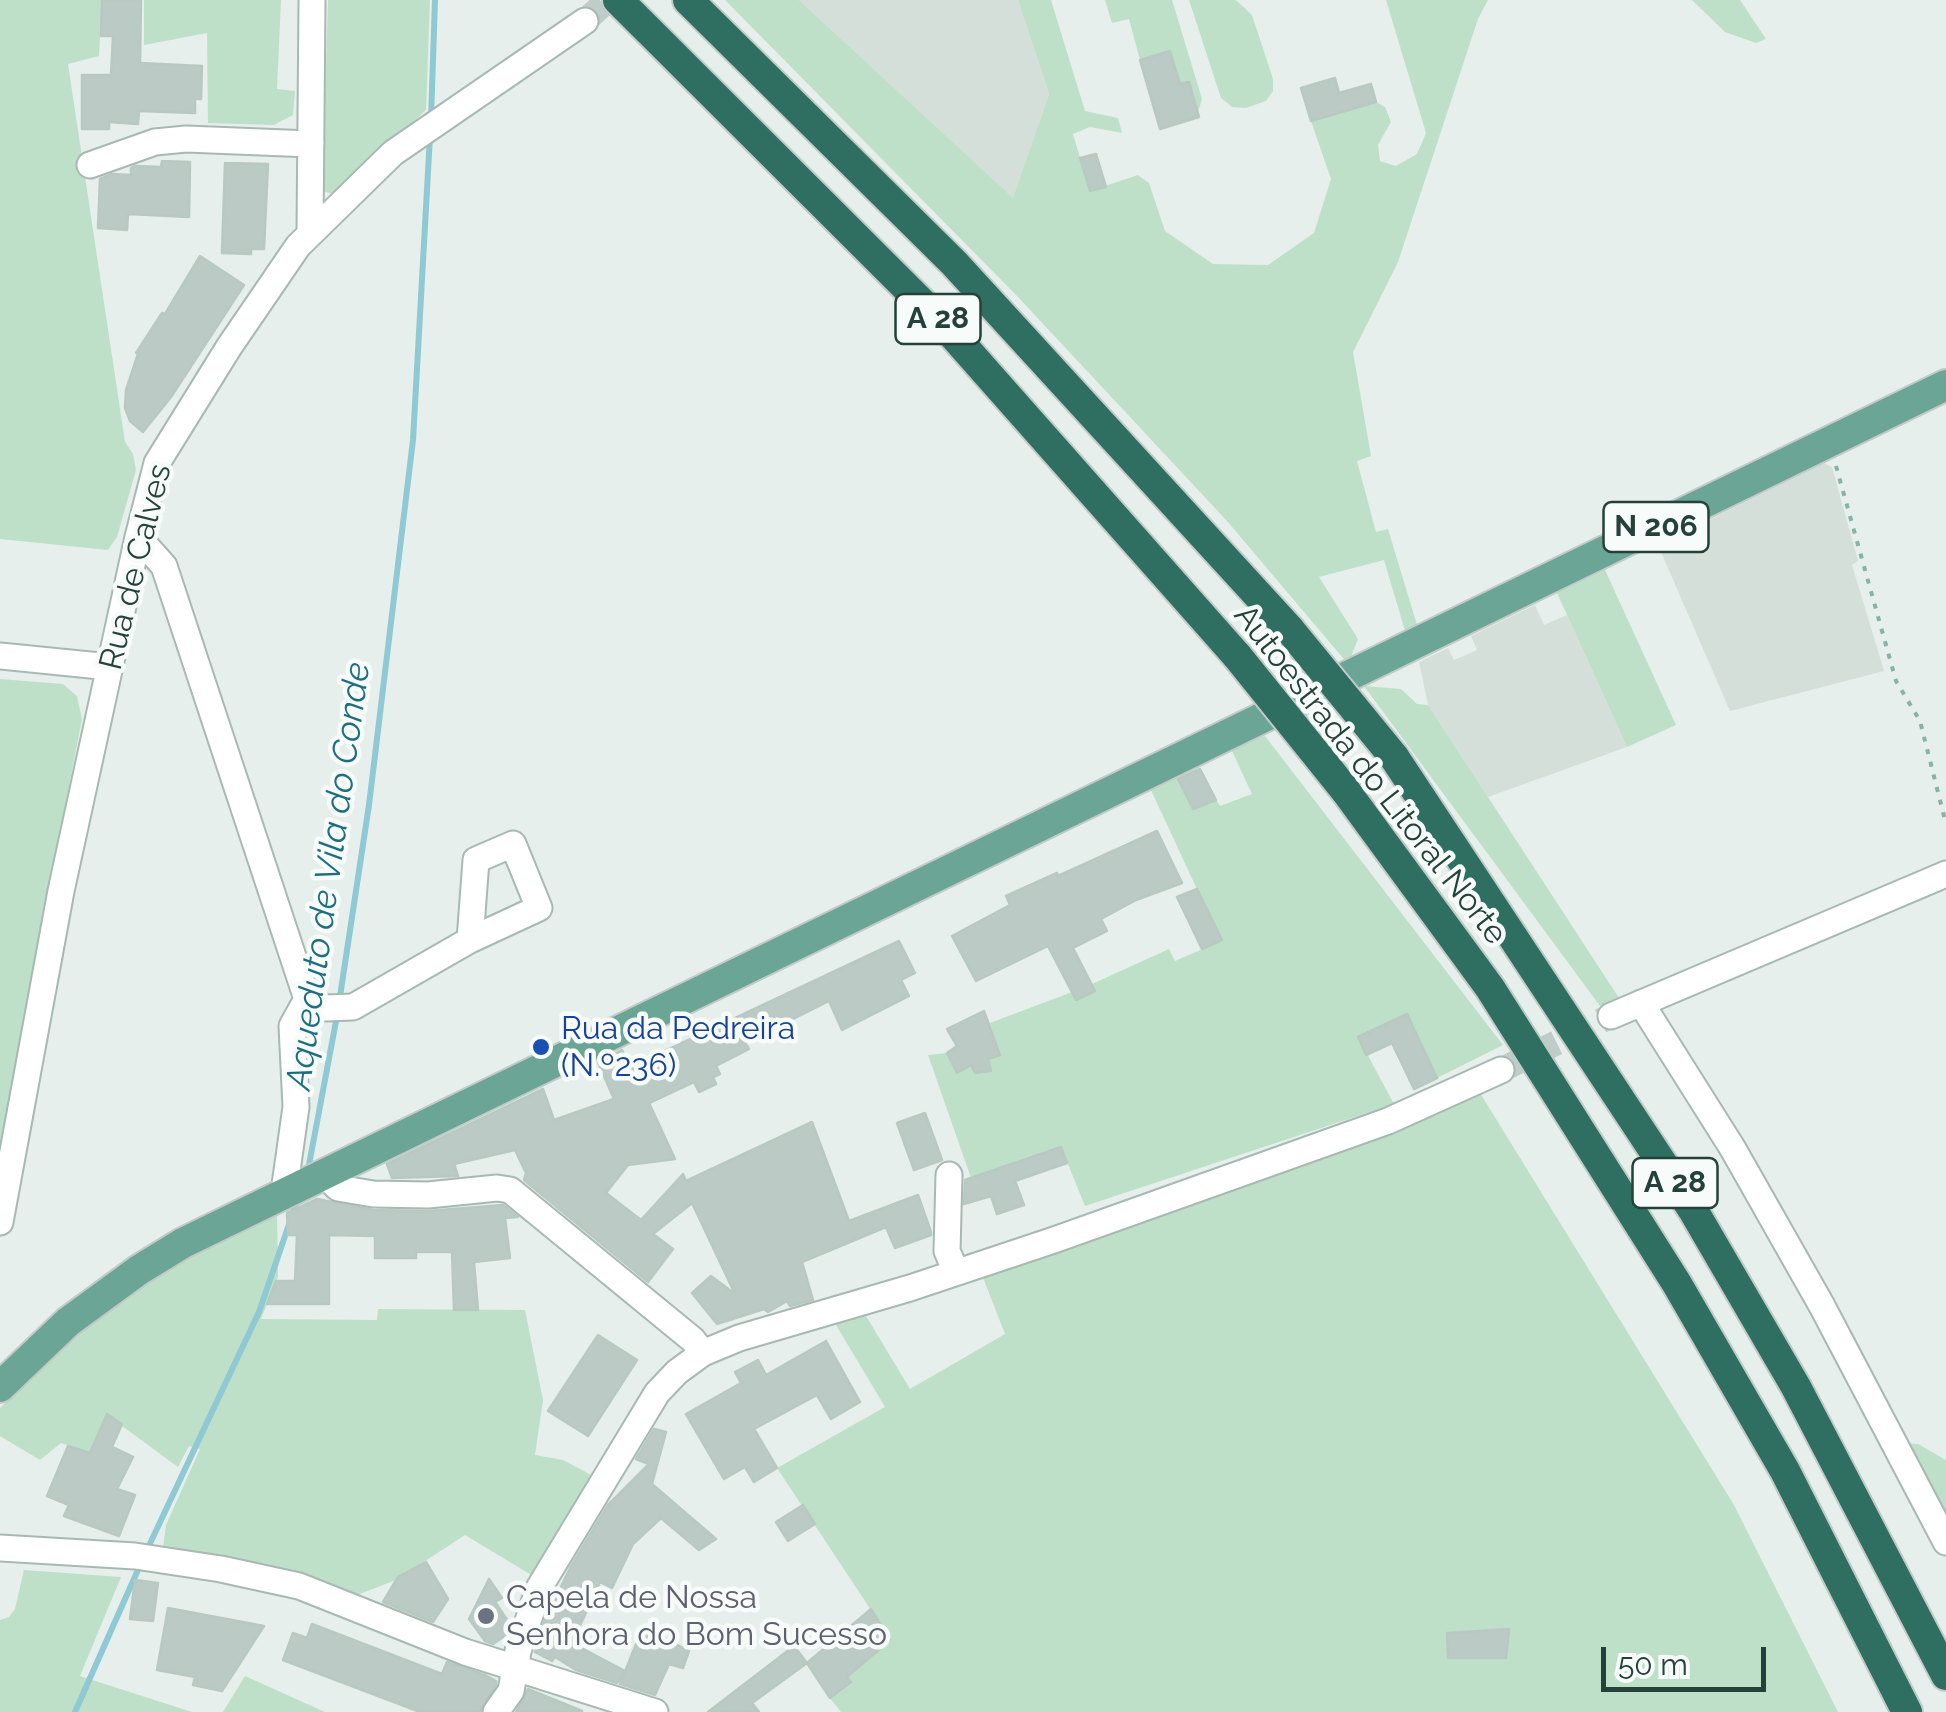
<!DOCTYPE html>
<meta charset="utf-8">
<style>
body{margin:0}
#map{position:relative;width:1946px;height:1712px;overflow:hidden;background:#e6efeb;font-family:Raleway,sans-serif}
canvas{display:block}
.scale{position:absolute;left:1601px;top:1647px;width:165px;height:45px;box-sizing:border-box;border:5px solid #24423a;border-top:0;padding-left:12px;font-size:30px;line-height:35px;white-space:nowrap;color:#24423a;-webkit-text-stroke:8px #f7fbf9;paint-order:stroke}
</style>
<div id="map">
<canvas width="1946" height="1712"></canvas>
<div class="scale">50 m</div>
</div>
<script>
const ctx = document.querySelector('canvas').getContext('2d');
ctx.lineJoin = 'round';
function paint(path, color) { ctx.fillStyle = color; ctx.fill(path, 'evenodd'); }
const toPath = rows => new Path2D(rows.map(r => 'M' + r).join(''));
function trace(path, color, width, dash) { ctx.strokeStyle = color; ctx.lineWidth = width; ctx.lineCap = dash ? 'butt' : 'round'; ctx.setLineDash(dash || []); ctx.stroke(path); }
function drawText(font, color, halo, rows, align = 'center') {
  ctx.font = font + ' Raleway,sans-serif'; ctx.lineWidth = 9; ctx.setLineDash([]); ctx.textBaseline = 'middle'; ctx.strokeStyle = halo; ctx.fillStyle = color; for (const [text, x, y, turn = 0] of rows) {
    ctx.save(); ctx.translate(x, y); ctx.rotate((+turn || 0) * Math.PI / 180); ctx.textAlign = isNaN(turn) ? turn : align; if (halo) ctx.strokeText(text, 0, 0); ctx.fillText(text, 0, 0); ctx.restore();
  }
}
const built = toPath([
 [799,0,1018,0,1049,94,1013,199],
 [1824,463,1832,467,1858,561,1852,565,1884,671,1730,711,1658,545],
 [1535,605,1544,625,1567,615,1627,747,1488,797,1428,705,1419,662,1448,648,1454,660,1477,650,1471,636]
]);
const green = toPath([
 [0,0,102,0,99,56,68,64,125,442,133,454,136,470,117,537,108,550,0,539],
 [144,0,281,0,277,89,295,91,293,115,274,125,208,123,207,33,144,45],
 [328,0,430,0,426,110,333,194,322,191],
 [725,0,799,0,1013,198,1049,94,1018,0,1051,0,1085,111,1118,118,1122,133,1090,127,1073,134,1090,191,1138,175,1149,183,1165,231,1213,264,1268,265,1314,233,1331,179,1311,121,1376,102,1385,107,1391,122,1378,145,1380,161,1396,166,1417,154,1426,133,1386,0,1488,0,1478,19,1398,262,1353,352,1371,456,1357,461,1376,532,1388,529,1418,628,1406,634,1384,560,1319,577,1358,639,1348,664,1227,521,1018,297],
 [1105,0,1172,0,1202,99,1198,112,1189,82,1180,84,1170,52,1140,60,1129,19,1112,23],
 [1189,0,1236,0,1252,15,1273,79,1273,91,1266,101,1246,108,1232,107,1221,98],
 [1692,0,1740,0,1766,39,1756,43,1725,32],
 [1605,570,1676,725,1627,747,1557,593],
 [0,679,63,684,77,696,82,719,0,1145],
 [1364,686,1401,689,1417,704,1428,705,1619,998,1600,1006],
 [1265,736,1503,1045,1437,1078,1406,1015,1358,1037,1394,1104,1085,1206,1061,1147,971,1178,928,1055,947,1053,957,1072,971,1065,975,1073,991,1071,988,1059,1000,1055,990,1023,1072,992,1076,1000,1094,991,1092,984,1169,949,1175,961,1221,941,1150,788,1177,777,1193,809,1216,800,1220,806,1252,794,1231,749],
 [1480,1093,1734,1505,1838,1712,841,1712,830,1698,851,1682,847,1677,890,1639,777,1468,885,1407,833,1320,863,1311,910,1389,1005,1334,980,1270],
 [1508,1629,1505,1658,1448,1658,1447,1634],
 [277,1212,278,1277,261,1319,377,1320,378,1309,525,1310,543,1400,535,1455,563,1460,595,1477,533,1576,465,1535,396,1580,357,1595,321,1583,163,1548,166,1525,200,1449,189,1446,178,1467,107,1415,90,1453,61,1443,40,1460,0,1436,0,1408,61,1346,144,1284,185,1259],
 [1901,1443,1918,1444,1946,1460,1946,1533],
 [24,1570,121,1577,80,1676,192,1712,0,1712,0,1620,9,1617,15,1609],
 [245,1676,325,1712,223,1712]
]);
const stream = toPath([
 [431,119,435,0],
 [339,1003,369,805,413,440,430,136],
 [308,1170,337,1016],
 [146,1552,259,1312,297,1201],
 [75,1712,141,1563]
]);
const building = toPath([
 [102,0,141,0,140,63,202,66,201,99,195,99,195,113,139,111,138,124,109,122,109,129,82,129,82,75,111,75,113,36,101,36,102,0],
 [1170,51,1180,84,1189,82,1199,117,1160,129,1140,60,1170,51],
 [1335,78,1339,93,1371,84,1376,102,1311,121,1301,88,1335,78],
 [1096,154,1106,187,1090,191,1080,158,1096,154],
 [162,161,190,162,189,217,128,214,127,230,98,228,100,179,112,174,131,175,131,168,135,166,161,167,162,161],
 [225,163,268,164,264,249,251,249,251,254,222,253,225,163],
 [200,256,244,285,171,397,143,432,130,421,125,408,126,390,138,354,136,353,162,313,165,314,200,256],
 [1200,769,1216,800,1193,809,1178,779,1200,769],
 [1157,831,1182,883,1136,900,1101,919,1107,931,1073,948,1095,991,1076,1000,1048,946,976,981,952,936,1010,905,1006,896,1057,873,1058,876,1157,831],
 [1197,889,1222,940,1202,949,1177,897,1197,889],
 [899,941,915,973,901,980,909,996,842,1030,829,1001,745,1043,749,1049,716,1066,720,1074,713,1077,716,1084,699,1092,694,1082,649,1103,675,1159,628,1165,606,1193,641,1220,683,1174,686,1181,812,1122,849,1221,918,1195,931,1232,931,1235,895,1248,886,1227,802,1262,813,1300,790,1306,787,1301,768,1312,764,1309,717,1324,692,1293,711,1276,735,1294,692,1203,653,1234,673,1249,648,1282,524,1180,526,1173,515,1150,454,1164,458,1176,392,1178,387,1164,543,1089,554,1120,614,1099,598,1062,622,1050,631,1067,899,941],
 [984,1011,1000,1055,988,1059,991,1071,975,1073,971,1065,957,1073,947,1053,957,1046,947,1029,984,1011],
 [1407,1014,1437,1078,1414,1089,1392,1043,1366,1055,1358,1037,1407,1014],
 [925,1113,942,1160,914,1170,897,1123,925,1113],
 [1061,1147,1067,1163,1015,1181,1024,1205,997,1214,991,1196,964,1204,965,1180,1061,1147],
 [317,1199,373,1210,428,1211,503,1205,518,1217,505,1218,510,1258,474,1262,478,1310,454,1310,452,1252,416,1252,416,1258,375,1258,375,1236,329,1235,329,1304,267,1304,276,1281,295,1281,297,1235,288,1235,287,1213,317,1199],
 [598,1335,637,1360,588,1436,548,1411,598,1335],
 [826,1341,860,1402,831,1419,817,1395,754,1429,777,1468,754,1482,745,1467,724,1479,686,1414,741,1383,735,1372,758,1360,766,1375,826,1341],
 [107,1414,122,1424,112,1447,133,1457,117,1489,135,1495,119,1536,64,1516,69,1505,47,1496,68,1446,90,1453,107,1414],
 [654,1429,666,1432,652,1484,716,1539,699,1550,661,1518,633,1544,612,1588,600,1582,572,1643,625,1671,617,1683,576,1670,555,1657,552,1661,535,1652,545,1620,570,1568,608,1505,649,1464,636,1459,654,1429],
 [803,1505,815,1524,788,1541,776,1522,803,1505],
 [426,1562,448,1599,433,1622,383,1602,398,1577,426,1562],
 [489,1579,502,1598,495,1602,510,1624,506,1635,493,1644,485,1641,469,1619,489,1579],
 [135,1580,158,1583,153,1621,130,1619,135,1580],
 [168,1608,264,1626,222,1691,193,1685,195,1677,157,1670,168,1608],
 [871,1609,890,1640,847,1677,851,1682,830,1698,807,1663,871,1609],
 [312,1624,442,1674,447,1662,485,1675,496,1681,496,1685,480,1712,420,1712,283,1660,293,1633,307,1638,312,1624],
 [643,1627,689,1651,683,1668,669,1664,655,1695,620,1684,643,1627],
 [1509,1629,1506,1658,1448,1658,1447,1633,1509,1629],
 [794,1646,807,1663,752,1703,759,1712,708,1712,794,1646],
 [528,1689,582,1711,582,1712,516,1712,528,1689]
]);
const streetTunnel = toPath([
 [585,21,608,0],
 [1501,1070,1611,1016]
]);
const path = toPath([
 [1836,466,1896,681,1920,721,1946,824]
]);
const street = toPath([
 [90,165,155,142,186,139,311,144],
 [310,233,312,0],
 [138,537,164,566,307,999,292,1026,296,1107,284,1192],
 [0,656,110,667],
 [307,999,326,1008,353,1007,470,940,539,908,513,844,476,860,470,940],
 [1641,1003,1733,1149,1822,1306,1946,1542],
 [1611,1016,1946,874],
 [323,1173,338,1188,373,1194,428,1195,497,1188,510,1190,693,1340,703,1353],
 [949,1175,947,1251,956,1272],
 [0,1222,61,891,138,537,157,463,229,347,298,246,393,153,585,21],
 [0,1548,135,1556,221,1569,299,1586,465,1652,655,1712],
 [496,1712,511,1691,518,1651,539,1588,657,1393,677,1372,703,1353,739,1338,910,1288,1054,1240,1388,1121,1501,1070]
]);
const primary = toPath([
 [0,1387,68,1322,139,1270,183,1243,1946,385]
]);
const highway = toPath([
 [618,0,947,328,1238,657],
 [688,0,954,263,1290,630],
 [1394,757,1693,1210,1796,1387,1946,1675],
 [1345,790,1490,988,1677,1284,1785,1471,1907,1712]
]);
const highwayBridge = toPath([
 [1290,630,1394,757],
 [1238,657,1345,790]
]);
const markers = [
 [541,1047,10,"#1a4fb4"],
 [486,1616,10,"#6b7280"]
];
const shields = [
 [938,319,85],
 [1656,527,105],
 [1675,1183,85]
];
const shieldNames = [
 ["A 28",938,319],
 ["N 206",1656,527],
 ["A 28",1675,1183]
];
const streetNames = [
 ["Rua de Calves",136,567,-76],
 ["Autoestrada do Litoral Norte",1370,775,52]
];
const transitNames = [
 ["Rua da Pedreira",561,1029],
 ["(N.º236)",561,1066]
];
const worshipNames = [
 ["Capela de Nossa",506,1598],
 ["Senhora do Bom Sucesso",506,1635]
];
const waterNames = [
 ["Aqueduto de Vila do Conde",329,876,-82]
];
paint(built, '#d4dfda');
paint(green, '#bfe0c8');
trace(stream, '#8ec9d4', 6);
paint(building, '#bbcac4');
trace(building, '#b8c9c2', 2.5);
trace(streetTunnel, '#bfccc8', 25, [25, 12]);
trace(street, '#a8b8b2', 29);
trace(primary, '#c2cac8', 34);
trace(highway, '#c2cac8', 34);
trace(path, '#86b3a5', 4, [5, 8]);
trace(street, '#fff', 25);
trace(primary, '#6aa596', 30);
trace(highway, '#2f6f62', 30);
trace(highwayBridge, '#c2cac8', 34, []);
trace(highwayBridge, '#2f6f62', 30);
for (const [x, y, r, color] of markers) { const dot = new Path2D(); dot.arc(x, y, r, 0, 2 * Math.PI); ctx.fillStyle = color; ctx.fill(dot); trace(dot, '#f7fbf9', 4); }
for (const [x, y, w] of shields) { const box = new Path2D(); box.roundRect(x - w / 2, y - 25, w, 50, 8); ctx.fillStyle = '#f7fbf9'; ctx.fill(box); trace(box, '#24423a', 2.5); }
drawText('bold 30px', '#24423a', null, shieldNames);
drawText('32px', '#24423a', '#f7fbf9', streetNames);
drawText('32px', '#164399', '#f7fbf9', transitNames, 'left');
drawText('32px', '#5b616d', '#f7fbf9', worshipNames, 'left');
drawText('italic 35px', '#1c6f80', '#f7fbf9', waterNames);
</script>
